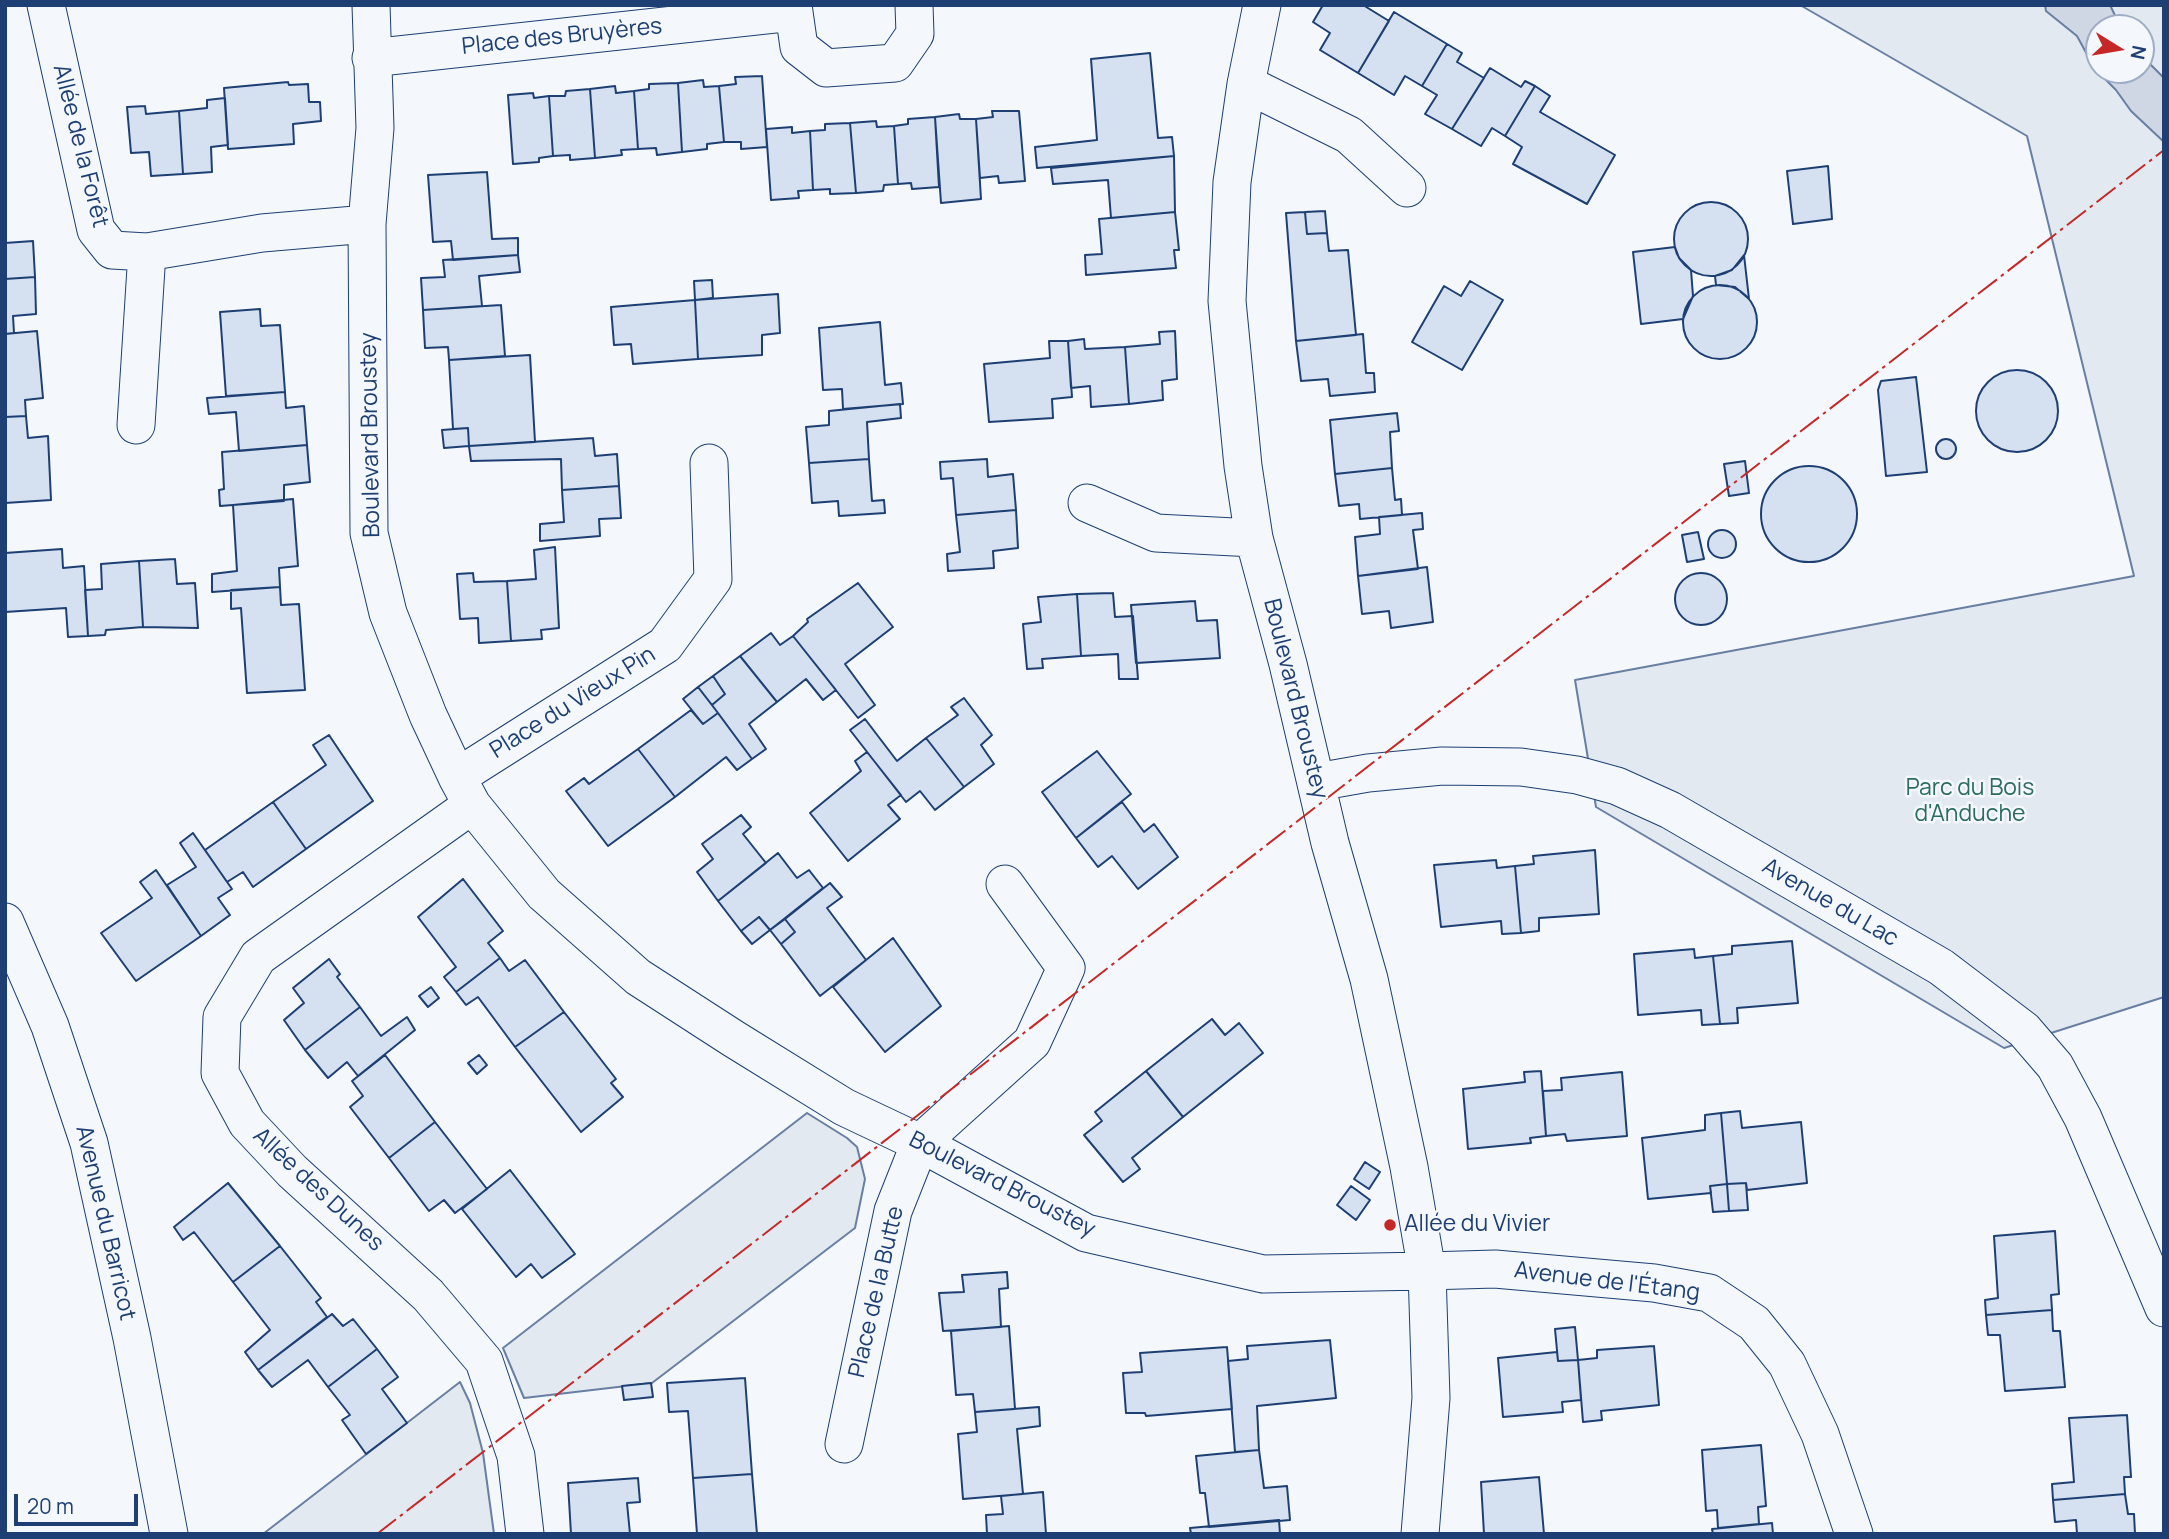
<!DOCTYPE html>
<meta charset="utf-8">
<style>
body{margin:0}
#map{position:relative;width:2169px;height:1539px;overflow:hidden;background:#f4f7fb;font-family:Manrope,sans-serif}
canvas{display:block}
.frame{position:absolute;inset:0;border:7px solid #1d3f73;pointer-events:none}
.north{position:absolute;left:2085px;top:14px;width:70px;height:70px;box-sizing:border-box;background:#f4f7fb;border:2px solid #9eadc5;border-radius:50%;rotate:101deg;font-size:19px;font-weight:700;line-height:28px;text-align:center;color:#1d3f73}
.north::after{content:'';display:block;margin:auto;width:24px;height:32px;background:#c62828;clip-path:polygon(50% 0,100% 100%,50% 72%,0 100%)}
.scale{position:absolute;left:14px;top:1494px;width:124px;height:32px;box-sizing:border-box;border:4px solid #1d3f73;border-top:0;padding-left:9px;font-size:21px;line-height:24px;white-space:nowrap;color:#1d3f73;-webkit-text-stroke:5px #f4f7fb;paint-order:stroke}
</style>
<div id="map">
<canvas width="2169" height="1539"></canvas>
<div class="frame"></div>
<div class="north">N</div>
<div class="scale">20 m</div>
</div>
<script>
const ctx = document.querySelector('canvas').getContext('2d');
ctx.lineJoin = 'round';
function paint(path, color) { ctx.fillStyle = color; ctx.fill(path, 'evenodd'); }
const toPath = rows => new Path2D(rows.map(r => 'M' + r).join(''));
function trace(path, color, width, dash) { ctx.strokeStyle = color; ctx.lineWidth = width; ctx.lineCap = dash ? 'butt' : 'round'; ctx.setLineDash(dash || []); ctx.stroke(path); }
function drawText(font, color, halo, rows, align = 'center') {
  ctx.font = font + ' Manrope,sans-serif'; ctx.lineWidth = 5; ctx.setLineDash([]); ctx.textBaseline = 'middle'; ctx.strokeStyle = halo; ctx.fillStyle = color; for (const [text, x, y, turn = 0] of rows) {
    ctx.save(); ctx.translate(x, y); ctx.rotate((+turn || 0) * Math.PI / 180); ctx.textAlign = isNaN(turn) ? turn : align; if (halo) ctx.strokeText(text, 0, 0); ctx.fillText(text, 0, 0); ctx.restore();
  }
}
const green = toPath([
 [1800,5,2164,5,2164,997,2004,1048,1596,807,1575,680,2134,576,2027,136,1800,5],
 [2099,28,2141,28,2141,70,2099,70,2099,28],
 [807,1113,847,1138,857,1147,865,1179,855,1228,652,1383,524,1398,503,1348,807,1113],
 [460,1382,470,1403,483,1453,494,1534,263,1534,460,1382]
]);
const water = toPath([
 [2045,5,2110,5,2121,28,2099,28,2099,70,2141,70,2141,55,2164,78,2164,142,2131,111,2116,90,2095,69,2077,36,2046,11,2045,5]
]);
const building = toPath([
 [1323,5,1363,5,1389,21,1358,73,1320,50,1330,33,1313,22,1323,5],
 [1394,12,1447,44,1422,86,1405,76,1394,95,1358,73,1394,12],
 [1447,44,1462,53,1457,62,1484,78,1452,129,1425,114,1437,95,1422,86,1447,44],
 [1150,53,1158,138,1172,137,1174,156,1037,168,1035,147,1097,140,1091,59,1150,53],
 [1490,68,1521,87,1525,81,1535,86,1505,136,1492,128,1481,146,1452,129,1490,68],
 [762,76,767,147,741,149,741,142,724,142,719,86,736,84,735,77,762,76],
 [703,80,704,87,719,86,724,142,707,144,707,149,682,152,678,83,703,80],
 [288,82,289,85,308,84,309,102,320,102,321,121,293,124,294,144,228,149,224,88,288,82],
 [678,83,682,152,657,155,656,148,638,149,634,91,649,89,649,84,678,83],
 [615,86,616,93,634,91,638,149,621,150,622,155,595,158,590,89,615,86],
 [1535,86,1550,96,1540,112,1615,155,1587,204,1513,164,1522,147,1505,136,1535,86],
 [590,89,595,158,570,160,570,155,553,156,549,96,565,96,566,91,590,89],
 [533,93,534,98,549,96,553,156,539,158,539,162,513,164,508,95,533,93],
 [225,98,228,145,211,147,212,172,183,174,179,111,207,108,207,100,225,98],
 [145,106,146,114,179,111,183,174,151,176,149,152,131,153,127,107,145,106],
 [992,111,1019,111,1025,181,999,183,998,176,980,178,976,119,993,117,992,111],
 [959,114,960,119,976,119,981,199,941,203,935,117,959,114],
 [935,117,939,187,912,189,911,183,898,184,894,126,908,124,908,119,935,117],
 [876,121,877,127,894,126,898,184,884,185,883,191,856,193,850,123,876,121],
 [850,123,856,193,830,194,830,189,813,190,810,131,825,130,825,124,850,123],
 [792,127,792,133,810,131,813,190,798,191,799,198,771,200,766,129,792,127],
 [1174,156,1175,212,1111,218,1108,180,1053,184,1051,168,1174,156],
 [1828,166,1832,219,1793,224,1787,171,1828,166],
 [487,172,492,239,518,238,518,255,453,260,451,241,433,242,428,175,487,172],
 '1674 239a37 37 0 1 1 74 0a37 37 0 1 1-74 0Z',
 [1325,211,1327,233,1307,234,1305,212,1325,211],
 [1175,212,1179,250,1174,250,1176,268,1086,275,1085,255,1102,254,1099,219,1175,212],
 [1305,212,1307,234,1327,233,1329,251,1348,250,1356,335,1296,341,1286,213,1305,212],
 [33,241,35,277,5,279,5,243,33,241],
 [1675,247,1679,258,1691,270,1693,296,1683,319,1641,324,1633,252,1675,247],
 [518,255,520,272,479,276,482,306,423,310,421,278,445,277,443,260,518,255],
 [1744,255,1749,299,1735,287,1716,285,1715,276,1732,270,1744,255],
 [35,277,36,314,13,316,14,333,5,334,5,279,35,277],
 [712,280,713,298,695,300,694,281,712,280],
 [1470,281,1503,300,1462,370,1412,342,1444,286,1461,296,1470,281],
 '1683 322a37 37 0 1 1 74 0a37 37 0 1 1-74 0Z',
 [778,294,780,333,762,335,762,355,698,359,695,300,778,294],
 [695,300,698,359,633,364,631,344,614,345,611,307,695,300],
 [501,305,505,356,449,360,448,347,425,348,423,310,501,305],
 [260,309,261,326,280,325,285,392,226,396,220,312,260,309],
 [880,322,885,385,901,383,903,404,843,409,842,389,823,390,819,328,880,322],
 [37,331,43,398,25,400,26,416,5,417,5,334,37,331],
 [1175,331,1177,379,1162,381,1163,400,1129,404,1125,347,1160,344,1159,332,1175,331],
 [1363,334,1366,373,1374,373,1375,392,1330,396,1328,379,1301,381,1296,341,1363,334],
 [1084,339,1085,349,1125,347,1129,404,1091,407,1090,386,1071,388,1068,341,1084,339],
 [1049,341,1068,341,1072,397,1052,399,1053,418,989,422,984,364,1050,358,1049,341],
 [530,355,535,442,469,446,468,428,453,429,449,360,530,355],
 '1976 411a41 41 0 1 1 82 0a41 41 0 1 1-82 0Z',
 [1916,377,1927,472,1886,476,1878,390,1881,381,1916,377],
 [285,392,286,408,304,406,307,445,239,451,236,412,209,414,207,398,285,392],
 [900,404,901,418,867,422,869,459,809,463,806,427,829,425,829,411,900,404],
 [1397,413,1399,431,1390,432,1392,468,1335,474,1330,420,1397,413],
 [26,416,28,438,48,436,51,500,5,503,5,417,26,416],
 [468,428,469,446,444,448,442,430,468,428],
 [593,438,595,456,617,454,619,486,562,490,561,459,471,461,469,446,593,438],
 '1936 449a10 10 0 1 1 20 0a10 10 0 1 1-20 0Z',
 [307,445,310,482,284,485,284,501,220,506,219,490,224,489,222,452,307,445],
 [869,459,872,501,884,500,885,513,839,516,838,501,812,503,809,463,869,459],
 [987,459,988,477,1013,474,1016,510,956,515,953,478,941,479,940,462,987,459],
 [1745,461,1749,493,1729,496,1724,464,1745,461],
 '1761 514a48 48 0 1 1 96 0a48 48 0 1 1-96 0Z',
 [1392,468,1395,500,1401,499,1402,515,1360,519,1359,504,1339,506,1335,474,1392,468],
 [619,486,621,518,599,519,600,536,540,541,540,524,564,522,562,490,619,486],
 [293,499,298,566,279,568,280,587,212,592,212,574,237,571,233,505,293,499],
 [1016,510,1018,548,993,551,994,568,948,571,947,554,960,552,956,515,1016,510],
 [1422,513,1423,529,1413,530,1418,569,1358,576,1355,537,1380,534,1379,517,1422,513],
 '1708 544a14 14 0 1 1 28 0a14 14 0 1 1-28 0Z',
 [1698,532,1704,559,1687,562,1682,535,1698,532],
 [555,547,559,628,541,630,542,639,511,641,507,581,536,579,534,550,555,547],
 [62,549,63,568,84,566,88,636,68,637,66,608,5,612,5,553,62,549],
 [175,559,177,584,195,583,198,628,143,627,139,561,175,559],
 [139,561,143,627,106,630,105,635,88,636,85,590,102,589,101,564,139,561],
 [1427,567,1433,622,1391,628,1389,611,1362,614,1358,576,1427,567],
 '1675 599a26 26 0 1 1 52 0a26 26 0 1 1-52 0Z',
 [473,573,474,582,507,581,511,641,479,643,478,618,460,619,457,574,473,573],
 [858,583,893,627,845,664,875,705,858,718,793,636,808,622,807,619,858,583],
 [280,587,281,605,299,604,305,690,247,693,241,608,231,609,231,590,280,587],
 [1113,593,1115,617,1133,616,1138,679,1119,679,1118,654,1081,656,1077,594,1113,593],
 [1077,594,1081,656,1042,659,1043,668,1027,669,1023,624,1041,622,1038,597,1077,594],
 [1195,601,1197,621,1217,620,1220,658,1136,663,1131,605,1195,601],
 [771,633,780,645,793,636,836,690,823,700,806,679,777,702,740,656,771,633],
 [740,656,777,702,749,724,766,749,752,759,712,705,725,694,713,676,740,656],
 [713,676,725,694,712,705,698,687,713,676],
 [698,687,718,713,703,724,683,699,698,687],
 [964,698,992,735,981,745,994,764,964,787,926,738,958,715,951,707,964,698],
 [691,710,703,724,718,713,752,759,737,770,726,757,675,797,638,749,691,710],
 [865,719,897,761,926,738,964,787,935,810,920,791,906,802,850,730,865,719],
 [329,735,373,801,306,849,273,802,326,765,313,745,329,735],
 [638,749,675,797,608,846,566,791,584,778,589,784,638,749],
 [1097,751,1131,794,1076,838,1042,792,1097,751],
 [867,752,901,795,888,805,900,819,848,861,810,813,861,771,855,761,867,752],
 [273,802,306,849,253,887,243,872,227,882,205,850,273,802],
 [1122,802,1144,832,1154,824,1178,857,1138,889,1112,856,1098,867,1076,838,1122,802],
 [741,815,751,827,743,834,766,863,718,901,697,872,713,859,702,844,741,815],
 [193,833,232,889,218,898,230,915,201,936,167,885,196,867,180,843,193,833],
 [1595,850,1599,914,1539,918,1539,931,1521,933,1515,866,1534,864,1533,856,1595,850],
 [778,853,797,878,809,870,823,888,770,930,759,917,741,931,718,901,778,853],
 [1496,860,1497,868,1515,866,1521,933,1502,934,1501,921,1441,927,1434,865,1496,860],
 [156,870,201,936,136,981,101,933,152,898,140,882,156,870],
 [463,879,503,931,488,943,500,958,456,992,444,977,456,967,418,917,463,879],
 [830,883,842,897,827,908,866,960,820,996,781,944,795,932,785,919,830,883],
 [759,917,770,930,752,944,741,931,759,917],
 [785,919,795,932,781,944,770,930,785,919],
 [893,938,941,1006,885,1052,833,987,893,938],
 [1792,941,1798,1003,1737,1008,1738,1023,1720,1024,1713,956,1732,954,1732,946,1792,941],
 [1694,949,1695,958,1713,956,1720,1024,1702,1025,1701,1010,1638,1015,1634,954,1694,949],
 [500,958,509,971,525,960,564,1012,515,1047,478,997,466,1005,456,992,500,958],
 [329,959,340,974,337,977,360,1007,305,1050,284,1020,304,1003,293,988,329,959],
 [431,987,439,998,428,1007,419,996,431,987],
 [360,1007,381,1036,407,1017,415,1030,358,1076,347,1062,328,1078,305,1050,360,1007],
 [564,1012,616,1079,611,1083,623,1097,581,1132,515,1047,564,1012],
 [1212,1019,1225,1035,1239,1023,1263,1053,1183,1117,1146,1071,1212,1019],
 [385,1055,435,1122,389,1158,350,1107,363,1096,352,1081,385,1055],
 [479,1055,487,1065,477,1074,468,1063,479,1055],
 [1146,1071,1183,1117,1132,1158,1140,1169,1123,1182,1084,1135,1102,1121,1095,1112,1146,1071],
 [1541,1071,1546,1136,1530,1138,1531,1143,1468,1149,1463,1089,1525,1082,1524,1072,1541,1071],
 [1622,1072,1627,1136,1567,1141,1565,1134,1546,1136,1543,1091,1562,1090,1561,1078,1622,1072],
 [1740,1111,1742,1128,1801,1122,1807,1183,1747,1190,1746,1183,1727,1184,1721,1113,1740,1111],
 [1721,1113,1727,1184,1710,1186,1711,1193,1648,1199,1642,1138,1705,1130,1705,1115,1721,1113],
 [435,1122,487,1189,455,1213,444,1200,429,1211,389,1158,435,1122],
 [1365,1162,1380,1172,1369,1189,1354,1179,1365,1162],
 [510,1170,575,1254,542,1278,531,1264,516,1277,462,1209,510,1170],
 [228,1183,280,1246,233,1282,194,1232,183,1240,174,1227,228,1183],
 [1746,1183,1748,1210,1729,1211,1727,1184,1746,1183],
 [1727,1184,1729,1211,1713,1212,1710,1186,1727,1184],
 [1351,1186,1370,1200,1356,1220,1337,1205,1351,1186],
 [2055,1231,2059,1294,2051,1295,2052,1310,1986,1315,1985,1300,1998,1298,1994,1236,2055,1231],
 [280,1246,321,1298,316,1302,327,1317,258,1370,245,1352,270,1330,233,1282,280,1246],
 [1007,1272,1008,1288,999,1289,1001,1327,943,1331,939,1293,964,1292,962,1275,1007,1272],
 [2052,1310,2053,1331,2060,1331,2065,1387,2005,1391,2000,1335,1988,1335,1986,1315,2052,1310],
 [332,1314,343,1326,353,1319,377,1349,328,1387,308,1360,272,1387,258,1370,332,1314],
 [1009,1326,1015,1409,975,1412,973,1394,956,1395,951,1331,1009,1326],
 [1575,1327,1578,1360,1558,1361,1555,1329,1575,1327],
 [1330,1340,1336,1398,1257,1406,1259,1450,1235,1452,1228,1361,1248,1359,1247,1346,1330,1340],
 [1654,1346,1659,1405,1601,1411,1602,1420,1583,1422,1578,1360,1597,1358,1597,1350,1654,1346],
 [1227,1347,1232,1409,1146,1416,1145,1413,1126,1413,1123,1373,1142,1372,1140,1353,1227,1347],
 [377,1349,398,1377,382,1389,407,1423,366,1454,342,1420,350,1415,328,1387,377,1349],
 [1557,1352,1558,1361,1578,1360,1581,1400,1562,1402,1563,1412,1503,1417,1498,1358,1557,1352],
 [745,1378,752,1474,693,1478,688,1411,669,1412,667,1383,745,1378],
 [651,1383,653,1397,624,1400,622,1386,651,1383],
 [1039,1407,1040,1426,1017,1429,1023,1494,963,1499,958,1434,977,1432,975,1412,1039,1407],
 [2127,1415,2131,1477,2124,1477,2125,1494,2053,1500,2052,1484,2074,1482,2069,1418,2127,1415],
 [1761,1445,1766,1506,1758,1507,1759,1524,1718,1528,1717,1510,1706,1511,1702,1450,1761,1445],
 [1259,1450,1264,1488,1287,1486,1290,1520,1209,1527,1205,1493,1200,1493,1196,1456,1259,1450],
 [752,1474,757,1534,697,1534,693,1478,752,1474],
 [1539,1477,1544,1534,1484,1534,1481,1482,1539,1477],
 [638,1478,640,1502,627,1503,630,1534,571,1534,568,1483,638,1478],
 [1043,1492,1046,1534,987,1534,986,1515,1003,1514,1001,1496,1043,1492],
 [2125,1494,2128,1514,2134,1514,2135,1534,2077,1534,2076,1520,2055,1522,2053,1500,2125,1494],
 [1279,1520,1280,1534,1191,1534,1190,1528,1279,1520],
 [1772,1523,1773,1534,1713,1534,1712,1529,1772,1523]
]);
const street = toPath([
 [46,5,96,230,112,250,147,252,262,233,367,224],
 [371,5,375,128,367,224,369,533,388,613,428,715,457,777,472,805,544,894,638,977,734,1039,844,1107,920,1143,1086,1233,1263,1274,1427,1271,1409,1167,1369,979,1330,843,1288,664,1254,538,1243,466,1227,301,1232,182,1246,84,1262,5],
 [793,5,799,47,826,68,895,63,915,34,914,5],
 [371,58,793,12],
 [1246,84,1349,135,1407,188],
 [136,425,147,252],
 [1087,503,1156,533,1254,538],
 [457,777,665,645,713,579,709,463],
 [1317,782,1368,773,1442,766,1521,767,1577,775,1617,786,1670,810,1941,967,2024,1030,2055,1066,2083,1118,2164,1308],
 [472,805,258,957,222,1017,220,1073,247,1123,292,1171,428,1295,484,1361,516,1456,525,1534],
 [5,922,50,1026,89,1143,132,1338,169,1534],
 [844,1444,893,1211,920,1143,1032,1042,1066,968,1005,884],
 [1420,1534,1431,1398,1427,1271,1495,1269,1654,1283,1709,1293,1754,1323,1787,1364,1820,1434,1854,1534]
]);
const power = toPath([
 [377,1534,2164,150]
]);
const markers = [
 [1390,1225,7,"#c62828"]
];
const streetNames = [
 ["Place des Bruyères",562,37,-6],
 ["Allée de la Forêt",80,146,76],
 ["Boulevard Broustey",371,435,-91],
 ["Boulevard Broustey",1295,699,76],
 ["Place du Vieux Pin",573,703,-32],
 ["Avenue du Lac",1830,903,30],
 ["Boulevard Broustey",1002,1185,27],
 ["Allée des Dunes",318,1190,43],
 ["Avenue du Barricot",105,1223,77],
 ["Avenue de l'Étang",1607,1282,7],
 ["Place de la Butte",877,1292,-77]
];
const parkNames = [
 ["Parc du Bois",1970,789],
 ["d'Anduche",1970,815]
];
const poiNames = [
 ["Allée du Vivier",1404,1225]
];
paint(green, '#e3e9f0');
trace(green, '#687fa3', 2);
paint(water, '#cfd7e4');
trace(water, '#687fa3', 2);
paint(building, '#d5e0f0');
trace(building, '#1d3f73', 2);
trace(street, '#1d3f73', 39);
trace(street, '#f4f7fb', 37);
trace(power, '#c62828', 2, [24, 5, 3.5, 5]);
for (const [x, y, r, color] of markers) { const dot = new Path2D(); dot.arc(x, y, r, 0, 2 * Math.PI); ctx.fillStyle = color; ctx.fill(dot); trace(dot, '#f4f7fb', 2.5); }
drawText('23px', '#1d3f73', '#f4f7fb', streetNames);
drawText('23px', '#2c6c60', '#f4f7fb', parkNames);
drawText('23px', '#1d3f73', '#f4f7fb', poiNames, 'left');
</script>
